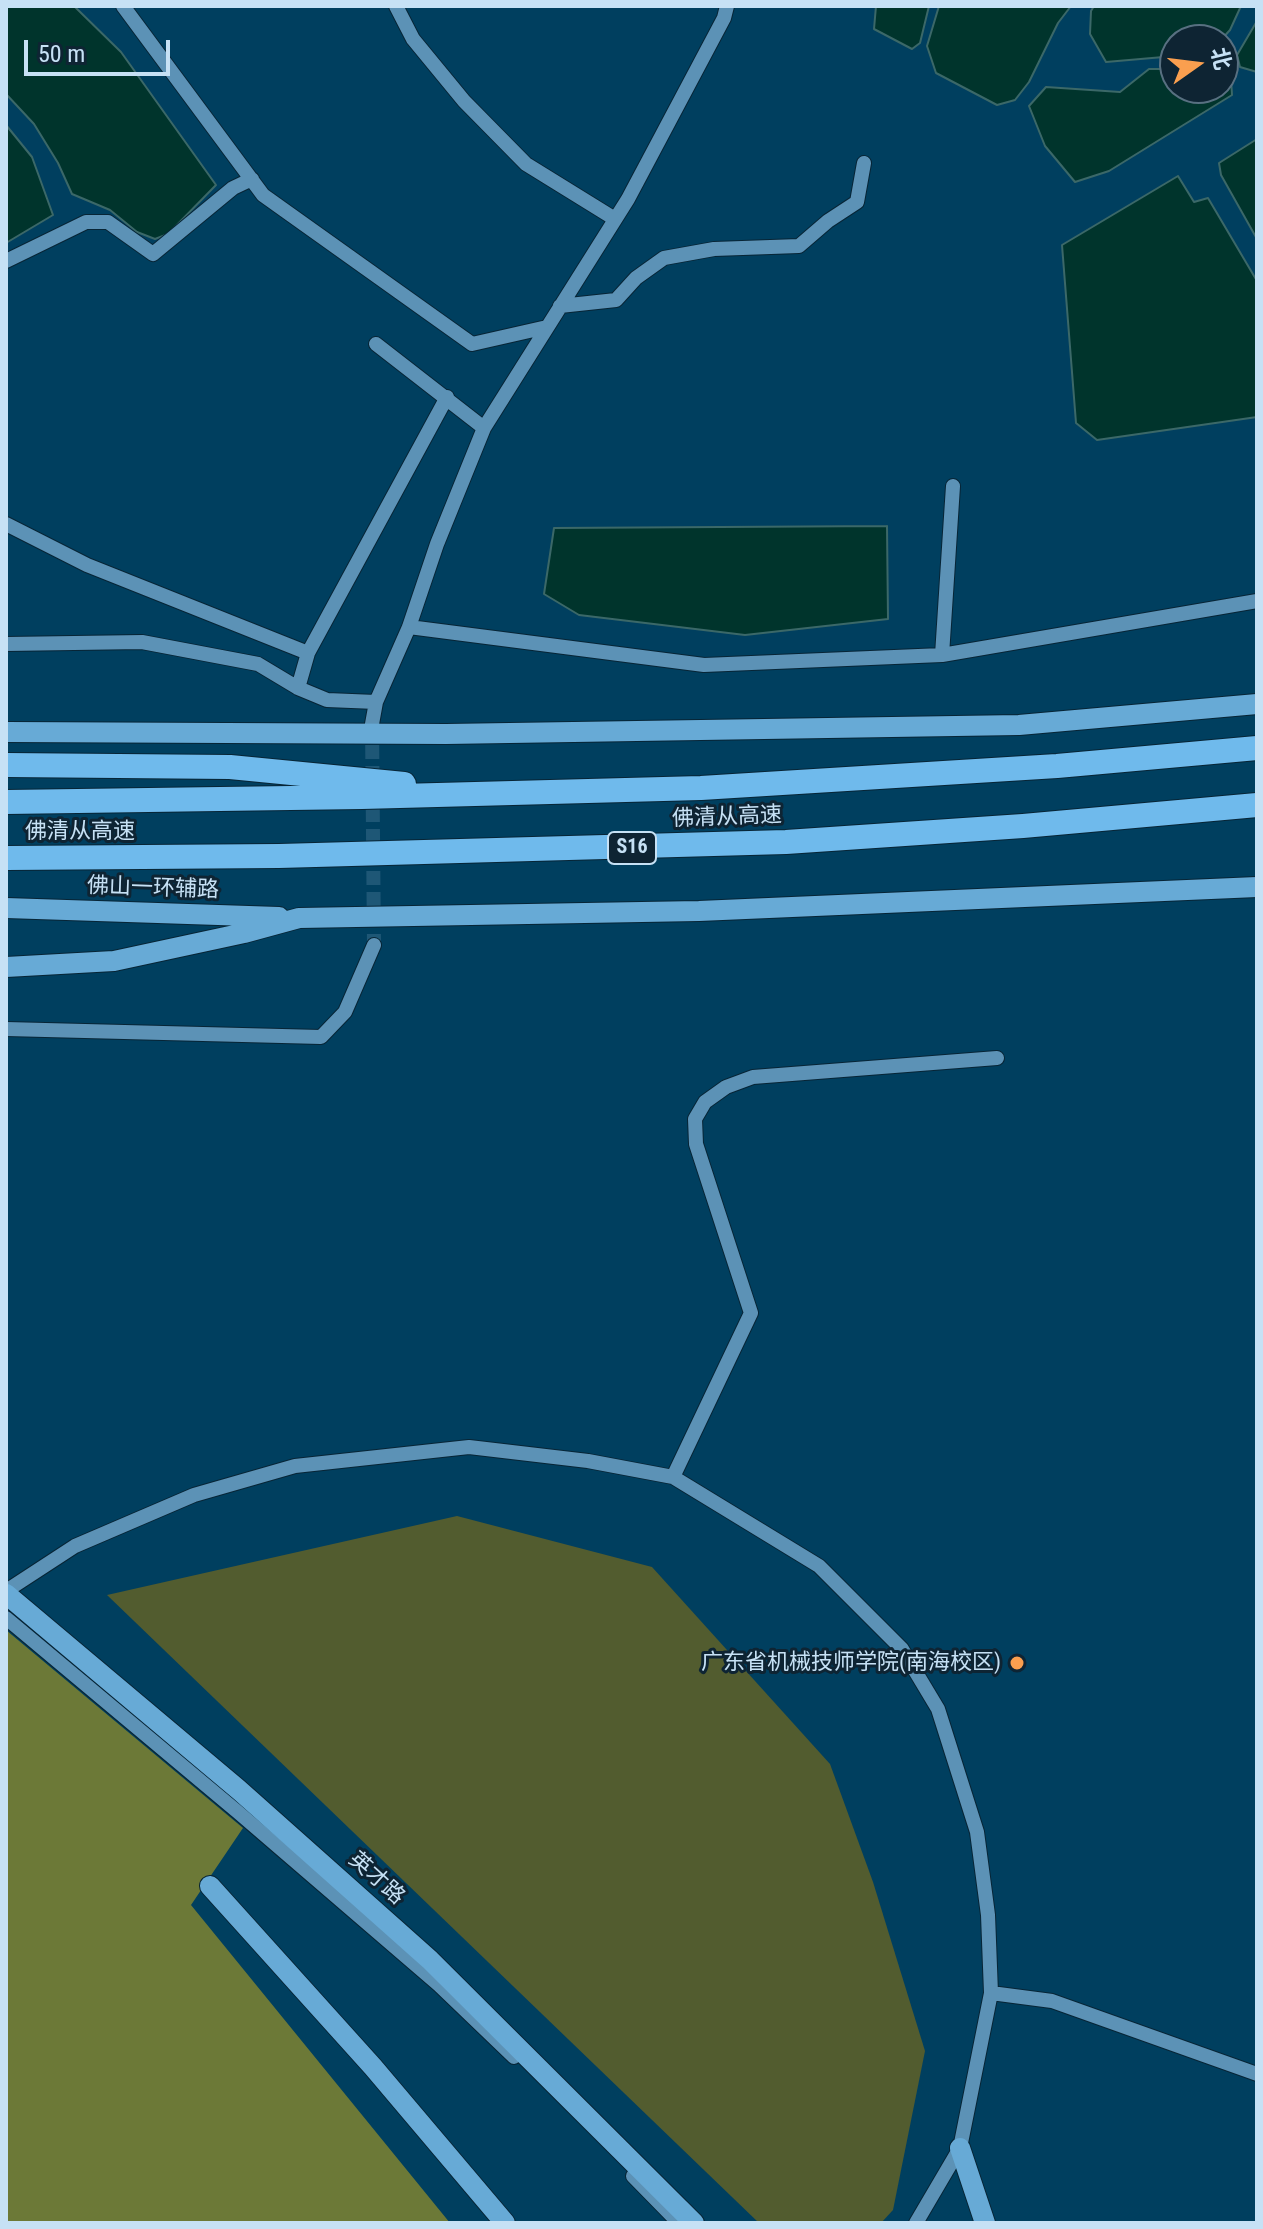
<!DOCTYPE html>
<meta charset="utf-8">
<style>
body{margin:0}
#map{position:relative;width:1263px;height:2229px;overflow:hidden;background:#003f5f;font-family:"Roboto Condensed","Noto Sans SC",sans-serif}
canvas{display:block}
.frame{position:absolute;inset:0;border:8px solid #c6e1f5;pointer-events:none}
.north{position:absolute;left:1159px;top:24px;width:80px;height:80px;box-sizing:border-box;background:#0e2433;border:2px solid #587081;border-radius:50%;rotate:76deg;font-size:22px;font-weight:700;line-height:32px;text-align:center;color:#c6e1f5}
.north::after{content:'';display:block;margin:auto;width:28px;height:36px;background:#fa9f4f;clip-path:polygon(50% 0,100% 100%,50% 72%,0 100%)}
.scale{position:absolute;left:24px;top:40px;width:146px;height:36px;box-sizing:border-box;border:4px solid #c6e1f5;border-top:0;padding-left:10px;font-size:24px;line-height:28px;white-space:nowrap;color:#c6e1f5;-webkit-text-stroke:6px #0e2433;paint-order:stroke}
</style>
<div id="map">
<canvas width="1263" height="2229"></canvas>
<div class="frame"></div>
<div class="north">北</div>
<div class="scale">50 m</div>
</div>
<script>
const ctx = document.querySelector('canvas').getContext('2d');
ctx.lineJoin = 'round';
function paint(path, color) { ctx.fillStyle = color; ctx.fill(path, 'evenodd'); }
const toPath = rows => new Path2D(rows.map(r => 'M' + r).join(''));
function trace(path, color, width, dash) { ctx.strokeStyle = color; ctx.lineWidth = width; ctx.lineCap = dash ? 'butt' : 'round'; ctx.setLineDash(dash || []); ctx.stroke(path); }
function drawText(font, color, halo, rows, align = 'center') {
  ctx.font = font + ' "Roboto Condensed","Noto Sans SC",sans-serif'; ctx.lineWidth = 6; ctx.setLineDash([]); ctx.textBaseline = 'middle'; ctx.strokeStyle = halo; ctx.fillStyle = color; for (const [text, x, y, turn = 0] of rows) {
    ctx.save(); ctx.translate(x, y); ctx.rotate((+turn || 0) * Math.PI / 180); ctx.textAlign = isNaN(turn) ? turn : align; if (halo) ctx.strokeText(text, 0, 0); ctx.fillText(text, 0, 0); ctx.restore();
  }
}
const green = toPath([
 [457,1516,652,1567,830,1764,873,1882,925,2051,893,2210,881,2223,759,2223,107,1595]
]);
const forest = toPath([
 [6,1630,243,1828,191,1905,450,2223,6,2223]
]);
const water = toPath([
 [6,6,74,6,121,52,216,185,168,234,155,239,137,232,110,210,72,194,58,163,34,124,6,94,6,6],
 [876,6,929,6,920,43,912,49,874,29,876,6],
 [939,6,1071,6,1058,23,1029,82,1015,100,997,105,936,73,927,46,939,6],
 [1094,6,1241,6,1230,30,1221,40,1175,40,1175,56,1106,62,1090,34,1091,11,1094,6],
 [1257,21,1257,72,1240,67,1237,55,1257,21],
 [1149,69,1175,69,1175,88,1223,88,1223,73,1231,78,1232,95,1109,171,1075,182,1045,146,1029,106,1046,87,1120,92,1149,69],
 [6,125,32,157,53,215,6,243,6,125],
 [1257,139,1257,239,1221,175,1219,163,1257,139],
 [1178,176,1194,202,1208,198,1257,281,1257,417,1097,440,1076,423,1062,245,1178,176],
 [887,526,888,619,745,635,579,615,544,594,554,528,887,526]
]);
const minorTunnel = toPath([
 [372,724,374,945]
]);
const minor = toPath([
 [123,6,263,195,472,344,547,327],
 [396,6,413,39,464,101,526,164,615,219],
 [6,261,86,222,108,222,153,254,233,188,252,179],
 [560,306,616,300,636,278,664,258,714,249,799,246,828,221,857,202,864,163],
 [376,344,484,428],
 [6,524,87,565,308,653,298,688],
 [409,627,704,665,942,655,1257,601],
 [6,644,142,642,258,664,298,688,327,700,376,702],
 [308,653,447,397],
 [942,655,953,486],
 [372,724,376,702,409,627,437,544,484,428,628,199,724,18,727,6],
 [6,1029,321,1037,345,1012,374,945],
 [673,1477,751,1313,696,1144,695,1119,705,1102,726,1087,753,1077,997,1058],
 [6,1591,75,1546,194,1495,295,1466,469,1447,588,1461,673,1477,819,1566,902,1649,938,1709,977,1832,988,1915,991,1993,960,2148,916,2223],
 [6,1618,239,1813,439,1985,514,2057],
 [991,1993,1052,2001,1257,2074],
 [633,2176,679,2223]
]);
const major = toPath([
 [6,732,446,734,1019,725,1257,704],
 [6,908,279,917],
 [6,967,114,961,244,933,299,918,699,911,1257,887],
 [6,1594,239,1790,430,1960,694,2223],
 [210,1886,373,2067,505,2223],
 [960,2148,985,2223]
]);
const highway = toPath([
 [6,765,230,767,404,784],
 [6,802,362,797,701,788,1057,766,1257,748],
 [6,858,279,856,786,842,1023,826,1257,805]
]);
const markers = [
 [1017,1663,8,"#fa9f4f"]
];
const shields = [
 [632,848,48]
];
const shieldNames = [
 ["S16",632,848]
];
const streetNames = [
 ["佛清从高速",727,818,-2],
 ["佛清从高速",80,832],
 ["佛山一环辅路",153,889,2],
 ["英才路",376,1879,42]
];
const poiNames = [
 ["广东省机械技师学院(南海校区)",1001,1663]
];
paint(green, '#525c2f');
paint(forest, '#6c7937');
paint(water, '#00342c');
trace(water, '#3b6868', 2);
trace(minorTunnel, '#1e5776', 14, [14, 7]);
trace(minor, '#072536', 16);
trace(major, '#072536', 22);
trace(highway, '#072536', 26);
trace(minor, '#5c92b6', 14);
trace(major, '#67aad6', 20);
trace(highway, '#6fbaec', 24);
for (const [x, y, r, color] of markers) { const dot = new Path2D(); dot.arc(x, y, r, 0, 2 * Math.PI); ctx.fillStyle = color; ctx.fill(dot); trace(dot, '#0e2433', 3); }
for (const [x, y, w] of shields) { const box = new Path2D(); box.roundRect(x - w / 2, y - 16, w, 32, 6); ctx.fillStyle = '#0e2433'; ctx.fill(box); trace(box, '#c6e1f5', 2); }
drawText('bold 20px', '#c6e1f5', null, shieldNames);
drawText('22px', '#c6e1f5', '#0e2433', streetNames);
drawText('22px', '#c6e1f5', '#0e2433', poiNames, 'right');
</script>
